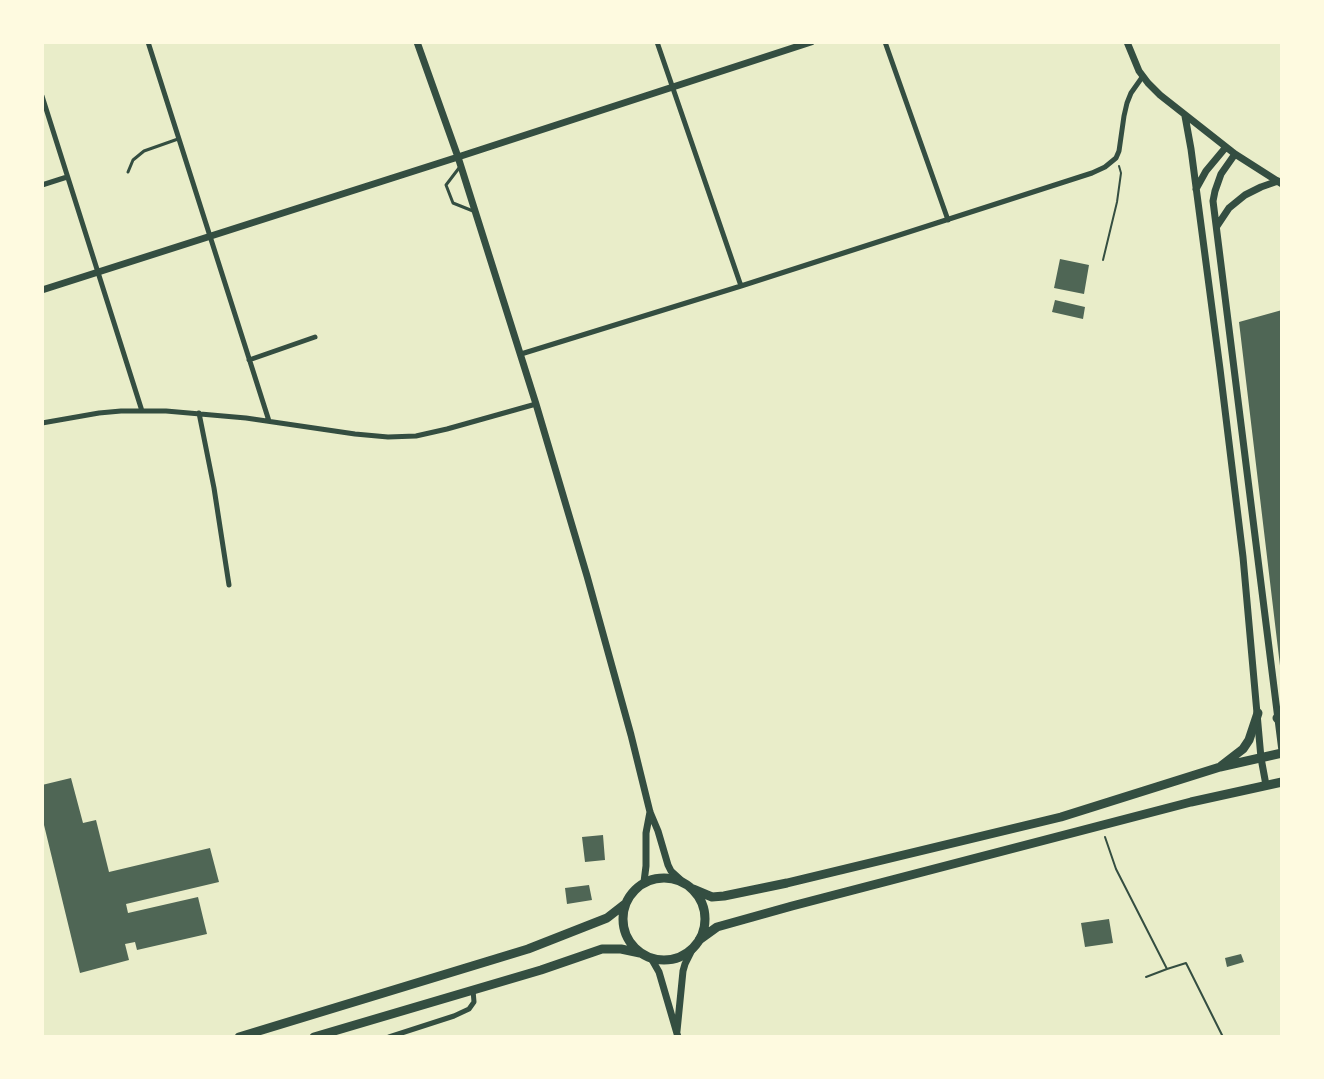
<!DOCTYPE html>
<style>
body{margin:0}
#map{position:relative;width:1324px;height:1079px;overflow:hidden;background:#e9edc9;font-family:Helvetica,sans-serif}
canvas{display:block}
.frame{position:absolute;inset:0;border:44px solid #fefae0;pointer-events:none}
</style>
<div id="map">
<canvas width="1324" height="1079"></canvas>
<div class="frame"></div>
</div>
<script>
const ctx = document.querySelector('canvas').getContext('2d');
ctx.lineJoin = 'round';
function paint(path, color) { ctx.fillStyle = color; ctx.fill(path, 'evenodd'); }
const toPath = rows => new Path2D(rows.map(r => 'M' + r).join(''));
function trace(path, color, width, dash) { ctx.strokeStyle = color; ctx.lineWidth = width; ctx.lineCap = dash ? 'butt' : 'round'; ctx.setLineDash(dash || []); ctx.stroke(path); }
const building = toPath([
 [1060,259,1089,265,1084,294,1054,288],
 [1055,300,1085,307,1083,319,1052,312],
 [1282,310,1282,673,1281,674,1239,322],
 [71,778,83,823,96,820,109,872,210,848,219,882,126,904,128,913,198,897,207,934,137,950,135,942,125,944,129,960,80,973,44,825,42,825,42,785],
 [603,835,605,860,585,862,582,837],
 [589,885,592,900,567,904,565,888],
 [1109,919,1113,943,1085,947,1081,923],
 [1241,954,1244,962,1227,967,1225,958]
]);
const path = toPath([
 [1103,260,1117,202,1121,173,1119,166],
 [1105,837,1116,869,1167,969],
 [1146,977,1167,969,1186,963,1223,1037]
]);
const service = toPath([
 [459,168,446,185,453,203,473,211],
 [128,172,133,160,144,151,178,139]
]);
const minor = toPath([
 [148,42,269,421],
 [657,42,741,286],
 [885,42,948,220],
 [42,96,142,411],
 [42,185,67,177],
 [521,354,741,286,1092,173,1105,167,1116,158,1119,151,1124,116,1127,103,1131,93,1143,76],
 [249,360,315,337],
 [199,413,214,488,229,585],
 [42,423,99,413,121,411,166,411,246,418,355,434,388,437,416,436,447,429,536,404],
 [389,1037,454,1016,469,1009,474,1002,473,990]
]);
const tertiary = toPath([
 [417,42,458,157,536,404,587,576,631,735,650,812,658,831,668,865,671,871,682,881],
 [1127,42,1139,71,1148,83,1160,95,1235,154,1282,184],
 [1185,116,1191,149,1220,369,1243,557,1261,758,1266,785],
 [1235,154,1221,174,1215,191,1213,201,1282,751],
 [1196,189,1206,171,1226,147],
 [1217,226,1229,208,1245,195,1261,187,1278,181],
 [42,290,458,157,811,42],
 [644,882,646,866,646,833,650,812],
 [651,958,659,972,678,1037],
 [677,1031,683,971,685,964,693,948]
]);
const primary = toPath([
 [1277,718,1282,723],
 [1221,766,1243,749,1249,740,1258,713],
 '623 919a41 41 0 1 1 82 0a41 41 0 1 1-82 0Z',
 [693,889,712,897,724,896,787,883,1061,817,1220,767,1282,753],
 [699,940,717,927,792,906,1191,802,1282,782],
 [239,1037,528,949,607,918,625,904],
 [314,1037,541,970,602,949,621,949,640,953]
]);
paint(building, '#4f6655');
trace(path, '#344e41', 2);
trace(service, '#344e41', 3);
trace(minor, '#344e41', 5);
trace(tertiary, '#344e41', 7);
trace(primary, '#344e41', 9);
</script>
